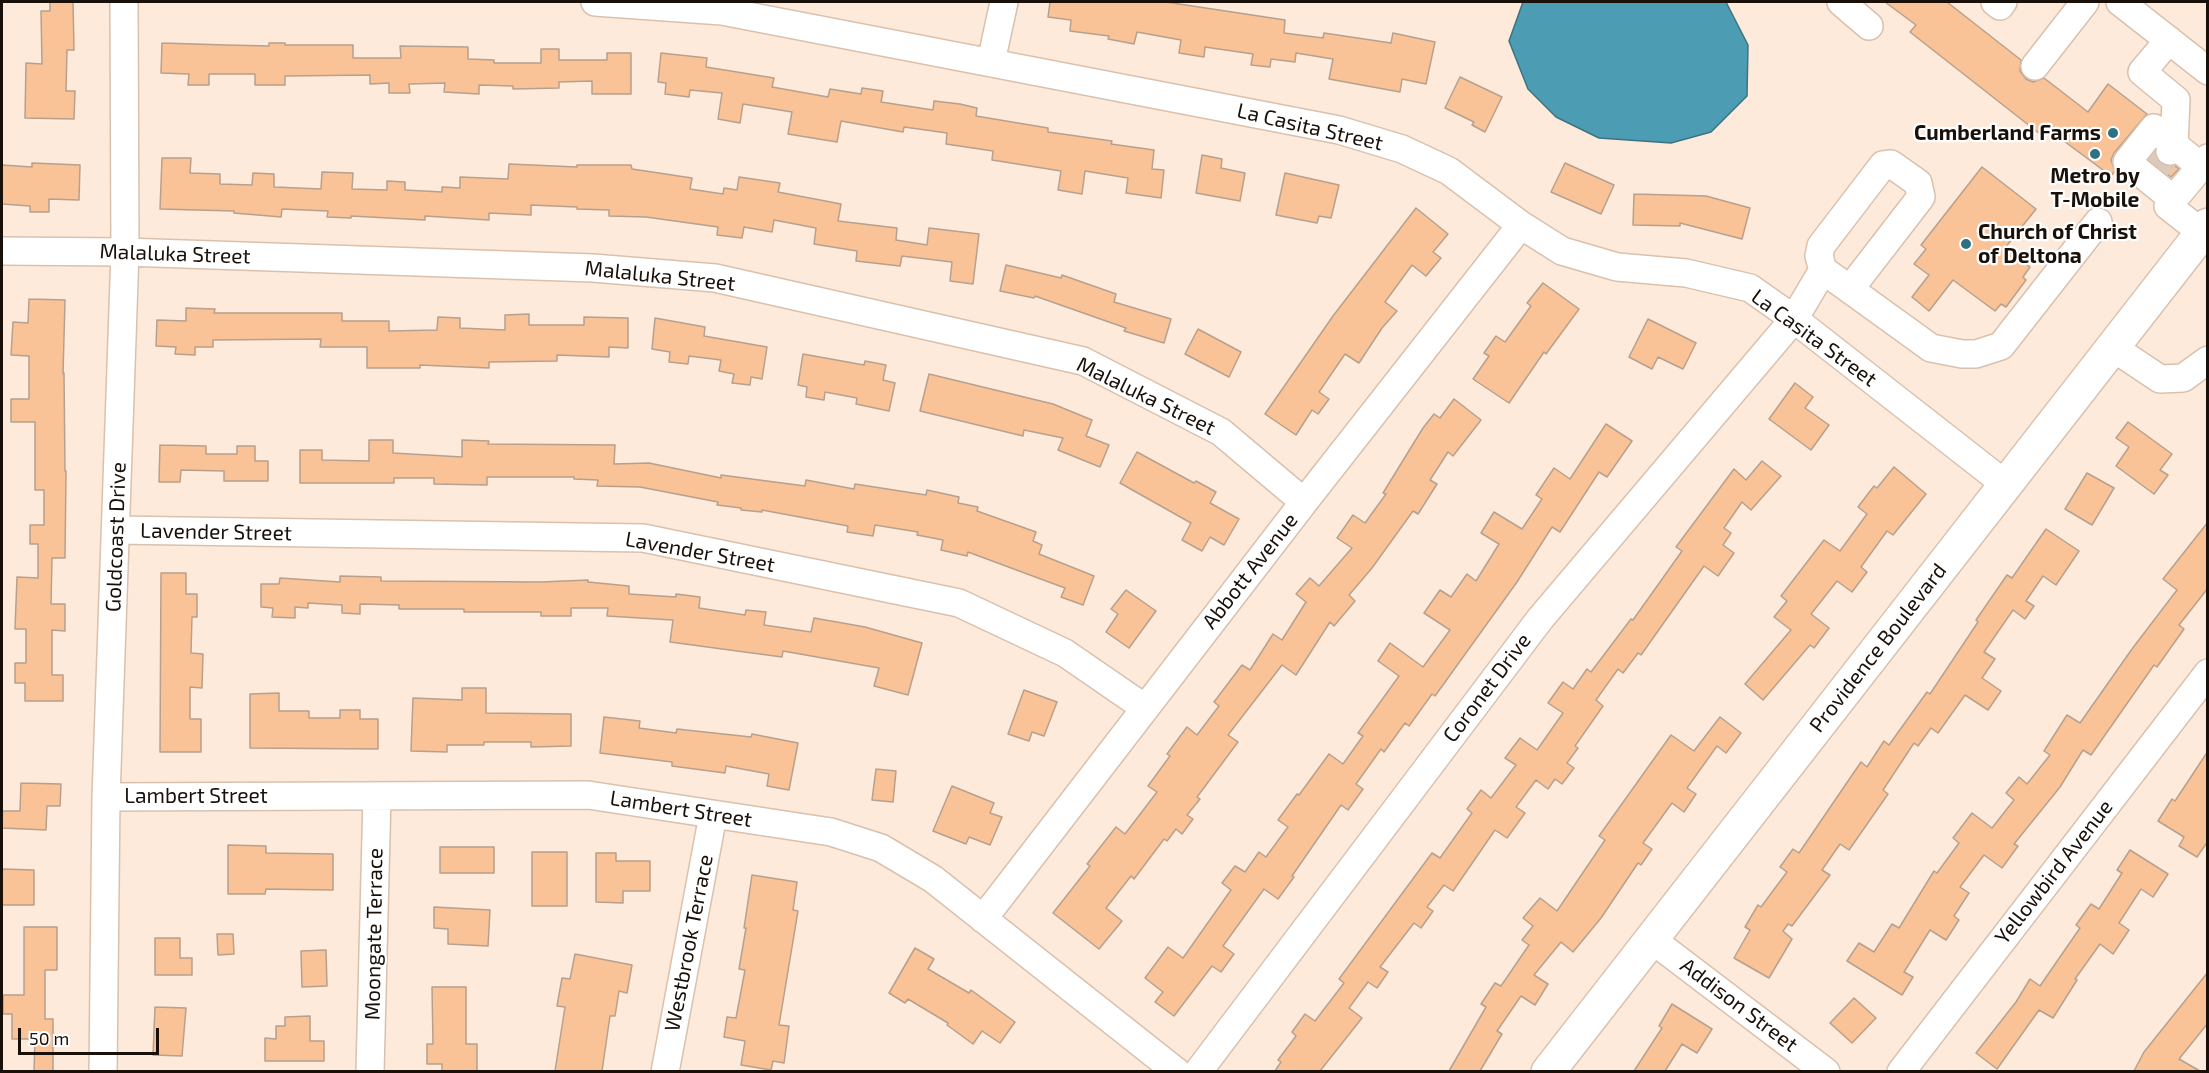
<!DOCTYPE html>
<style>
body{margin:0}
#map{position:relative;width:2209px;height:1073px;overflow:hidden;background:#feeada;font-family:"Exo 2",sans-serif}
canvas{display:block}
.frame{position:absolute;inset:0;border:3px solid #181009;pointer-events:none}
.scale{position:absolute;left:18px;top:1028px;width:141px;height:27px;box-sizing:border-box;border:3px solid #181009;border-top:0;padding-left:8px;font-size:18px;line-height:21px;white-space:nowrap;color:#181009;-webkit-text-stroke:4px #fff;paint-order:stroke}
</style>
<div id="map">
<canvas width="2209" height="1073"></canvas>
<div class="frame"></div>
<div class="scale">50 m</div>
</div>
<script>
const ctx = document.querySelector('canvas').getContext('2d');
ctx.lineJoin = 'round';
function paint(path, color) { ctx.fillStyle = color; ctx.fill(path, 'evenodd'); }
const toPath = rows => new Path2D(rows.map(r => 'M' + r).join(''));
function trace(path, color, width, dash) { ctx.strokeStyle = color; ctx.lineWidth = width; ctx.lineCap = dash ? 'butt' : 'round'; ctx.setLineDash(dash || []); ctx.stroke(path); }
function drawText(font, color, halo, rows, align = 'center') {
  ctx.font = font + ' "Exo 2",sans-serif'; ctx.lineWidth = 4.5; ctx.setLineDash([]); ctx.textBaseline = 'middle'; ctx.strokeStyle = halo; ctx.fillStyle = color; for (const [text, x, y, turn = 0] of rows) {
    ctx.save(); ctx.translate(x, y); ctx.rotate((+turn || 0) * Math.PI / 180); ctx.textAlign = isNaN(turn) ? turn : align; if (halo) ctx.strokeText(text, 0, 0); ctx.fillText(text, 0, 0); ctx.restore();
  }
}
const water = toPath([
 [1523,2,1726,2,1748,45,1747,96,1711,132,1671,143,1599,138,1556,117,1528,89,1509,41,1523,2]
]);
const building = toPath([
 [50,2,73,2,74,50,67,50,66,91,75,91,74,119,25,118,26,63,42,64,41,11,50,11,50,2],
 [1050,2,1166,2,1285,20,1284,33,1323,38,1324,33,1391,43,1393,33,1435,42,1426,84,1402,79,1400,92,1329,79,1333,59,1296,53,1295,62,1271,59,1270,67,1251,65,1253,54,1205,47,1204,57,1179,53,1181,40,1137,32,1134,44,1108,39,1109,36,1070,31,1071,20,1048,17,1050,2],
 [1885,2,1947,2,2021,60,2020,71,2026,79,2033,82,2044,78,2088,112,2108,84,2147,114,2114,153,2111,160,2115,171,2111,176,2045,127,2040,134,1910,32,1916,25,1885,2],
 [162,43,226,45,269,46,269,43,285,43,285,45,353,45,353,58,401,58,400,46,468,47,468,59,494,60,494,63,541,63,541,49,559,49,559,60,607,60,607,53,631,53,631,94,592,94,592,81,559,82,559,88,513,89,513,86,479,85,479,94,444,92,445,83,409,84,410,93,389,93,389,83,370,84,370,75,285,76,285,85,255,85,255,74,209,74,209,85,188,85,189,74,161,73,162,43],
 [661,53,707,58,706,67,774,78,772,87,828,97,830,89,861,94,862,88,883,91,881,102,933,110,934,101,960,104,977,108,976,116,1048,128,1048,132,1112,141,1111,144,1154,150,1152,169,1164,170,1161,198,1126,193,1128,178,1085,171,1082,194,1058,190,1061,171,992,160,993,151,946,144,947,133,904,127,903,132,841,121,837,142,788,134,792,112,743,104,740,123,718,119,722,93,690,90,689,97,665,94,666,83,658,82,661,53],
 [1460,77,1502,97,1485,132,1472,125,1474,122,1445,108,1460,77],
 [2155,152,2156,158,2161,164,2168,167,2175,166,2179,169,2171,177,2149,160,2155,152],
 [1202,155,1222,159,1221,168,1245,173,1240,201,1196,193,1202,155],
 [162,158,191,158,190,173,220,174,220,184,252,185,253,173,274,174,274,187,321,189,322,172,353,173,352,189,387,190,387,181,405,182,405,190,442,192,442,187,460,188,460,177,508,179,509,164,577,167,577,165,631,165,632,169,692,178,690,189,723,194,724,188,737,190,739,177,780,183,778,192,841,204,838,221,897,228,896,240,927,245,929,228,979,234,973,284,950,281,952,262,902,256,900,266,856,261,857,251,814,244,816,228,774,220,772,232,744,227,742,238,717,235,718,227,646,217,609,216,609,210,577,209,577,207,531,205,531,215,489,213,489,220,425,216,425,220,351,216,351,218,327,217,328,211,282,209,281,217,234,213,234,211,160,209,162,158],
 [32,163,80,165,79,200,49,199,49,212,30,212,30,206,2,204,2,165,32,167,32,163],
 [1565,163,1614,185,1601,214,1551,192,1565,163],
 [1982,167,2036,209,2005,248,2030,267,2023,277,2026,280,2006,307,2001,304,1995,311,1953,280,1929,311,1912,297,1929,275,1914,264,1926,249,1921,245,1982,167],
 [1285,173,1339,185,1331,218,1319,216,1317,223,1276,215,1285,173],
 [1634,194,1706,196,1750,208,1742,239,1680,223,1680,226,1633,225,1634,194],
 [1416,208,1448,234,1433,252,1441,258,1426,276,1412,265,1385,302,1397,311,1382,328,1359,363,1345,354,1319,392,1329,399,1318,414,1312,410,1296,435,1265,414,1333,316,1416,208],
 [1006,265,1061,278,1062,275,1116,294,1114,302,1171,319,1164,343,1124,331,1126,328,1035,296,1034,298,1000,291,1006,265],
 [1543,283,1579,309,1546,354,1544,352,1509,403,1473,379,1489,356,1484,353,1496,336,1505,342,1531,306,1527,303,1543,283],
 [29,299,65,300,63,374,64,373,65,471,66,471,65,558,52,558,51,604,65,604,65,631,52,630,52,675,63,675,63,701,25,701,25,683,15,683,15,663,26,663,26,629,15,629,17,577,38,578,38,544,30,544,30,525,44,525,44,490,35,490,35,422,11,422,11,399,29,399,29,356,11,355,13,322,28,323,29,299],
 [186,308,215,309,214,313,342,313,342,321,389,321,389,331,437,330,438,317,460,318,460,328,505,330,505,315,529,314,529,325,584,325,584,317,628,318,628,348,609,347,609,357,557,355,557,361,489,362,489,368,420,365,420,368,367,368,367,347,320,347,321,339,213,340,213,347,195,347,195,355,175,354,176,347,156,346,157,320,186,321,186,308],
 [655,318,705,327,704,336,767,347,762,379,751,377,750,385,732,383,734,374,719,371,721,360,689,356,688,364,669,362,670,352,652,349,655,318],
 [1648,319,1696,343,1683,369,1658,357,1652,369,1629,357,1648,319],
 [1198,329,1241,352,1229,377,1185,354,1198,329],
 [803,354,864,365,865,361,886,365,883,380,895,383,889,411,856,404,857,398,825,392,824,400,806,397,807,387,798,385,803,354],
 [929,374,1053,404,1092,420,1086,436,1109,445,1100,467,1058,450,1063,438,1024,430,1023,436,920,411,929,374],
 [1795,383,1813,397,1805,408,1829,425,1811,450,1769,419,1795,383],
 [1454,399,1481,420,1453,456,1448,452,1430,480,1437,484,1418,514,1413,511,1372,568,1349,595,1355,601,1334,626,1330,622,1296,675,1282,665,1228,735,1238,742,1197,797,1200,799,1187,815,1193,819,1182,834,1176,829,1167,841,1164,839,1134,879,1131,876,1106,908,1122,921,1099,949,1053,913,1090,866,1087,864,1116,827,1125,834,1157,792,1148,786,1170,756,1167,754,1187,727,1197,735,1219,706,1214,702,1242,665,1250,670,1273,634,1282,640,1306,602,1296,594,1310,578,1319,586,1352,548,1337,538,1353,515,1365,523,1386,494,1383,493,1423,428,1434,414,1440,418,1454,399],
 [2128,422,2172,454,2160,470,2168,475,2154,494,2116,466,2129,447,2116,438,2128,422],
 [1606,424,1632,441,1607,477,1599,472,1560,532,1552,527,1517,582,1435,696,1432,694,1409,726,1405,723,1384,752,1381,749,1356,784,1363,789,1348,810,1341,805,1292,876,1294,877,1278,899,1264,889,1223,946,1234,954,1221,972,1212,966,1174,1016,1155,1002,1163,992,1145,978,1168,947,1183,958,1231,890,1222,883,1235,866,1245,872,1259,852,1266,857,1288,827,1278,820,1297,794,1299,795,1329,754,1343,764,1363,736,1358,733,1399,676,1378,661,1390,643,1423,667,1450,630,1424,613,1440,590,1451,597,1467,574,1476,581,1499,544,1481,533,1494,512,1522,529,1542,499,1536,495,1554,468,1570,479,1606,424],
 [369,440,393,440,393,453,462,457,462,440,489,441,488,444,615,445,614,464,649,463,721,478,721,475,805,486,806,480,854,489,855,484,926,495,927,490,959,497,958,503,978,507,977,511,1036,532,1033,541,1042,545,1039,554,1094,576,1083,605,1061,597,1065,588,968,552,967,556,941,550,943,540,917,535,918,532,875,525,873,536,847,532,848,526,762,510,762,512,741,510,741,508,717,505,718,502,640,487,597,486,598,480,574,479,574,477,487,477,487,485,434,484,434,478,394,478,394,483,300,483,300,450,322,450,322,460,369,461,369,440],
 [160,445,206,446,206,454,237,454,237,446,255,446,255,461,268,461,268,481,224,481,224,471,181,470,180,482,159,482,160,445],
 [1137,452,1194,483,1196,481,1216,492,1210,503,1239,519,1224,545,1210,537,1202,551,1182,540,1191,523,1120,483,1137,452],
 [1762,461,1781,476,1751,510,1742,502,1724,528,1731,533,1723,545,1734,553,1718,576,1704,566,1641,655,1638,653,1623,673,1618,669,1596,700,1603,706,1575,746,1578,748,1567,763,1574,768,1562,784,1555,779,1548,789,1536,780,1516,807,1525,813,1507,838,1495,830,1453,891,1444,885,1427,907,1433,911,1421,928,1414,923,1380,967,1388,972,1377,988,1368,982,1349,1008,1362,1018,1320,1071,1275,1071,1281,1062,1278,1060,1296,1036,1292,1032,1305,1014,1315,1021,1344,983,1339,979,1432,853,1440,858,1472,813,1467,809,1481,790,1491,798,1516,765,1505,758,1520,738,1537,750,1563,713,1548,703,1563,682,1573,689,1587,669,1591,672,1631,619,1633,620,1682,551,1676,547,1734,469,1746,480,1762,461],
 [1894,467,1926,494,1893,535,1887,531,1861,567,1867,572,1852,592,1837,581,1811,614,1829,628,1814,648,1810,645,1763,700,1745,684,1791,630,1774,617,1787,601,1781,596,1824,540,1840,551,1867,514,1858,507,1874,486,1877,488,1894,467],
 [2087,473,2114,488,2092,525,2065,509,2087,473],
 [2208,522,2208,588,2179,625,2184,629,2157,667,2154,665,2091,755,2083,750,2060,787,2014,844,2018,846,2002,868,1984,855,1960,887,1969,893,1954,916,1959,920,1946,940,1930,930,1904,972,1913,977,1902,995,1847,961,1859,943,1874,952,1892,924,1899,928,1934,871,1937,873,1959,843,1953,838,1972,813,1992,828,2014,800,2006,793,2019,777,2027,784,2050,755,2044,751,2067,715,2080,723,2132,649,2177,590,2163,579,2208,522],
 [2046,529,2079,551,2056,585,2043,576,2026,601,2034,606,2025,619,2013,610,1984,652,1995,659,1982,678,2001,691,1988,710,1965,695,1938,733,1931,728,1918,746,1914,743,1883,790,1888,794,1872,817,1849,850,1840,844,1822,870,1830,875,1792,926,1788,924,1783,931,1792,939,1769,978,1734,958,1750,930,1745,927,1758,905,1761,907,1787,872,1780,867,1793,849,1799,853,1861,762,1867,767,1884,741,1889,745,1927,692,1930,694,1978,622,1976,620,2007,575,2012,578,2046,529],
 [161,573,186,573,186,594,197,594,197,617,192,617,191,653,203,654,202,688,190,687,190,719,201,719,201,752,160,752,161,573],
 [340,576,381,577,381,581,541,582,588,580,588,582,629,586,629,594,676,597,676,594,700,597,699,608,745,615,746,610,766,612,764,625,811,632,814,618,865,627,922,643,908,695,874,686,879,668,783,651,782,657,670,642,673,620,607,616,608,608,571,608,571,616,541,616,541,612,464,612,464,609,399,609,399,605,360,604,360,614,342,613,342,605,308,603,308,608,295,607,295,618,272,617,273,608,261,607,261,584,279,584,280,578,340,582,340,576],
 [1126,590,1156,611,1129,648,1106,632,1118,614,1111,609,1126,590],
 [462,688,486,688,486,713,571,714,571,746,531,747,531,742,484,742,484,745,447,745,447,752,411,751,413,698,462,700,462,688],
 [1024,690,1057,702,1044,736,1032,732,1029,741,1008,734,1024,690],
 [279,693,279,711,309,711,309,718,340,718,340,710,360,710,360,719,378,719,378,749,250,748,250,694,279,693],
 [604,717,640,721,639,728,676,733,677,729,751,737,752,734,798,743,789,790,767,786,769,774,726,766,725,773,672,766,672,762,600,753,604,717],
 [1720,717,1741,733,1726,753,1717,746,1687,788,1696,794,1684,812,1672,803,1643,843,1652,849,1641,865,1638,863,1601,918,1573,952,1561,942,1534,975,1548,984,1535,1005,1521,996,1497,1031,1502,1034,1480,1071,1449,1071,1486,1007,1481,1004,1495,983,1501,986,1529,945,1522,940,1533,926,1523,918,1540,898,1557,911,1605,840,1599,836,1671,735,1694,751,1720,717],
 [2208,751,2208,841,2197,857,2179,846,2184,837,2158,821,2172,799,2175,801,2208,751],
 [876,769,896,771,893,802,872,800,876,769],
 [21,783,61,784,60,806,47,806,46,830,2,828,2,811,20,811,21,783],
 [952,786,994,803,990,813,1002,817,990,845,969,837,966,844,933,831,952,786],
 [228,845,266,846,266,853,333,854,333,890,266,889,265,894,228,894,228,845],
 [440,847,494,847,494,873,440,873,440,847],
 [2130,850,2168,874,2153,897,2141,889,2119,923,2129,930,2113,954,2100,944,2075,979,2077,980,2053,1018,2039,1010,1997,1069,1976,1053,2016,1002,2030,979,2040,986,2080,928,2076,925,2091,904,2099,909,2122,873,2117,870,2130,850],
 [532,852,567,852,567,906,532,906,532,852],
 [596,853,616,853,616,861,650,861,650,891,623,891,623,903,596,902,596,853],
 [2,869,34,870,34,905,2,905,2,869],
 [752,875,797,882,793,910,798,911,779,1025,789,1026,784,1063,773,1061,771,1070,741,1065,745,1041,724,1037,727,1017,736,1018,745,970,739,969,746,928,744,928,752,875],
 [434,907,490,910,488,946,448,944,448,929,434,928,434,907],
 [24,927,57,927,57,970,45,970,45,1019,53,1019,53,1071,34,1071,35,1039,12,1039,12,1014,3,1014,3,995,24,995,24,927],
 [217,934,233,934,234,954,218,955,217,934],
 [155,938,180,938,180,958,192,958,192,975,155,975,155,938],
 [915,948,934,959,928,969,969,993,971,990,1015,1022,1000,1043,982,1031,973,1044,947,1025,948,1023,908,999,905,1003,889,993,915,948],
 [326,950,327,986,302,987,301,951,326,950],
 [575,954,632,965,627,993,619,991,615,1016,610,1016,602,1071,555,1071,565,1007,557,1006,562,978,570,979,575,954],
 [2208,972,2208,1023,2179,1059,2200,1071,2134,1071,2144,1052,2208,972],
 [432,987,466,987,466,1044,477,1044,477,1071,442,1071,442,1064,427,1064,427,1044,433,1044,432,987],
 [1854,998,1876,1018,1852,1043,1830,1023,1854,998],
 [1672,1004,1712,1029,1697,1053,1682,1044,1665,1071,1634,1071,1662,1028,1659,1026,1672,1004],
 [155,1007,186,1008,182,1056,153,1055,155,1007],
 [310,1016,310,1041,324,1041,324,1061,265,1061,265,1038,276,1039,276,1026,285,1026,285,1017,310,1016]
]);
const minorTunnel = toPath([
 [2154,171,2170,151]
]);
const minor = toPath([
 [595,2,722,11,1339,130,1402,149,1449,171,1521,225,1562,251,1617,267,1686,273,1750,288,1794,319,2005,484],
 [1841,2,1869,26],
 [1995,2,2000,6,2003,2],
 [2120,2,2208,71],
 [2169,40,2142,72,2176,100,2174,145,2170,151],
 [991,62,1004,2],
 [2035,66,2085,2],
 [2173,199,2127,162,2154,128,2200,166],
 [2201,232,2168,206,2208,158],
 [2,251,125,252,593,268,715,278,1083,361,1221,432,1304,502],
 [1823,270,1819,256,1821,246,1883,165,1891,164,1918,183,1921,197,1850,289],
 [2112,347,2160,379,2183,378,2208,360],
 [116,530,643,538,959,603,1065,653,1145,708],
 [106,797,588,795,831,832,881,848,933,879,1177,1072],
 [983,919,1304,502,1521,225],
 [1651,939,1826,1072],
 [103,1072,106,797,125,252,124,2],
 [370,1072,377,796],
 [665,1072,713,815],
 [1198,1072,1540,619,1794,319,1823,270,1931,348,1962,354,1976,354,2001,346,2098,222],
 [1901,1072,2208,673]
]);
const major = toPath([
 [1548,1072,2208,225]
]);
const markers = [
 [2113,133,6,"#2f7083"],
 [2095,154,6,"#2f7083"],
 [1966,244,6,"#2f7083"]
];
const streetNames = [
 ["La Casita Street",1310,127,13],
 ["Malaluka Street",175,254,2],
 ["Malaluka Street",660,276,6],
 ["La Casita Street",1814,338,36],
 ["Malaluka Street",1146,396,26],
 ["Lavender Street",216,532,1],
 ["Goldcoast Drive",116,537,-88],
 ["Lavender Street",700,552,10],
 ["Abbott Avenue",1250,571,-52],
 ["Providence Boulevard",1878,648,-52],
 ["Coronet Drive",1487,688,-53],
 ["Lambert Street",196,796],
 ["Lambert Street",681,809,9],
 ["Yellowbird Avenue",2054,872,-52],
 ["Moongate Terrace",374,934,-89],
 ["Westbrook Terrace",689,943,-79],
 ["Addison Street",1739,1005,37]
];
const poiNames = [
 ["Cumberland Farms",2101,133],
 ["Metro by",2095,176,"center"],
 ["T-Mobile",2095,200,"center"],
 ["Church of Christ",1978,232,"left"],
 ["of Deltona",1978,256,"left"]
];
paint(water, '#4c9db4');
trace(water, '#3c7381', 1.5);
paint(building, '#fac397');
trace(building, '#b7a08d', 1.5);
trace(minorTunnel, '#dcc9bb', 27, [27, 14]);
trace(minor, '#d9c1ae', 30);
trace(major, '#d9c1ae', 36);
trace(minor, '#fff', 27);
trace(major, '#fff', 33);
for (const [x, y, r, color] of markers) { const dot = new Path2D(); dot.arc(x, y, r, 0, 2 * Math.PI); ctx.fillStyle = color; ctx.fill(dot); trace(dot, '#fff', 2); }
drawText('21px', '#181009', '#fff', streetNames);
drawText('bold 21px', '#181009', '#fff', poiNames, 'right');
</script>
